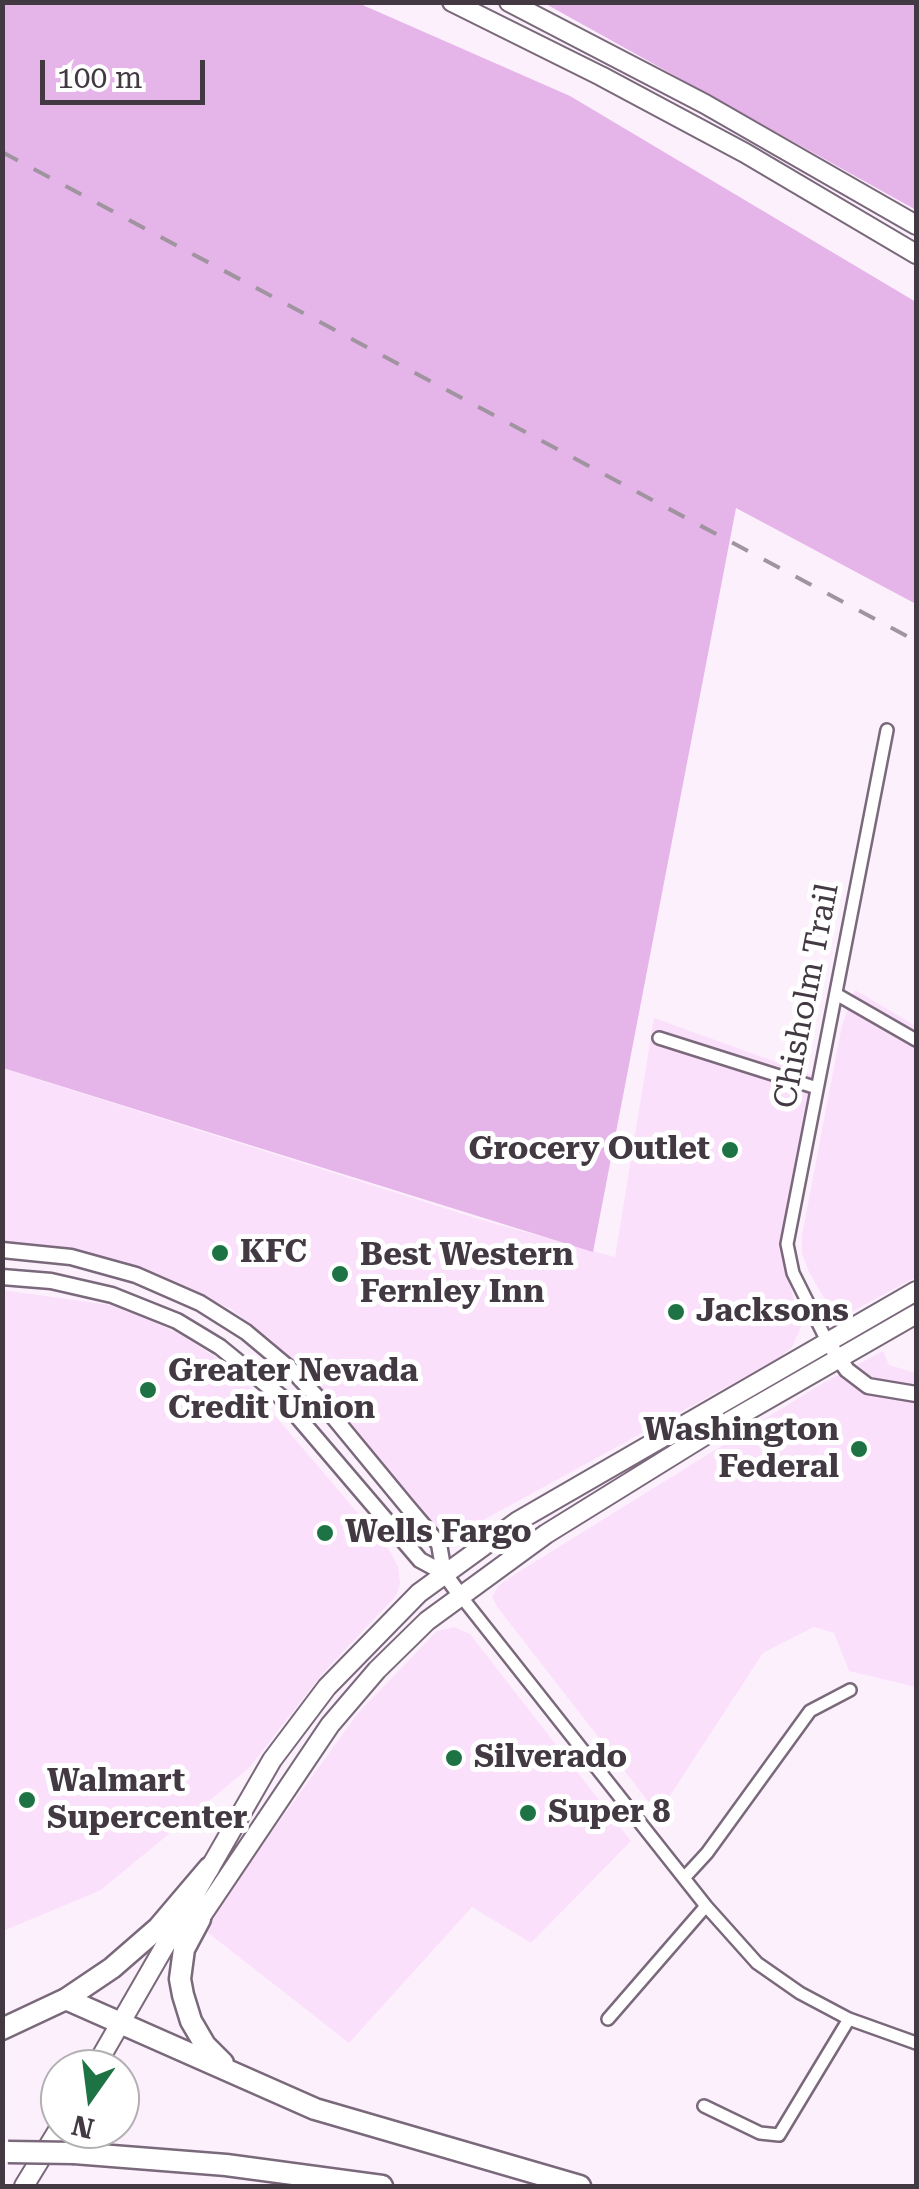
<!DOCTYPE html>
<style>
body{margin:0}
#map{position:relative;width:919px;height:2189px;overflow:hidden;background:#fcf0fd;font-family:"Roboto Serif",serif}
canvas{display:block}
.frame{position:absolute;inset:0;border:5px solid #423942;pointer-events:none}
.north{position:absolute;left:40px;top:2049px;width:100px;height:100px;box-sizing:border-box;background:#fff;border:2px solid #b3b0b3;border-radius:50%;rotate:194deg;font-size:28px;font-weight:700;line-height:40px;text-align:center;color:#423942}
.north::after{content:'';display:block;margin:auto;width:35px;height:45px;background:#1e7345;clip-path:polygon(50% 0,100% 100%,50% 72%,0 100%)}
.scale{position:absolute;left:40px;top:60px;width:165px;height:45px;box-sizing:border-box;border:5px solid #423942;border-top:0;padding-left:12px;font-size:30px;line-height:35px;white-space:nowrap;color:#423942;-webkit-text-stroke:8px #fff;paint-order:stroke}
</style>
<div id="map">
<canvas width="919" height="2189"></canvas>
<div class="frame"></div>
<div class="north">N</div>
<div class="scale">100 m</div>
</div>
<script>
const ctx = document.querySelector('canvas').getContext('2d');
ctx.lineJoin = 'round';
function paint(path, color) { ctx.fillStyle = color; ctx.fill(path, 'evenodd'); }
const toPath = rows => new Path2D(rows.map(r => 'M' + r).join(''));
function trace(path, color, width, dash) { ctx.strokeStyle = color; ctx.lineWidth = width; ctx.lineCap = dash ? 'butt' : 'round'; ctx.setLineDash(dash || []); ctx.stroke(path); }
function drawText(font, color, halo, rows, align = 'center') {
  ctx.font = font + ' "Roboto Serif",serif'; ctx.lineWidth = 10; ctx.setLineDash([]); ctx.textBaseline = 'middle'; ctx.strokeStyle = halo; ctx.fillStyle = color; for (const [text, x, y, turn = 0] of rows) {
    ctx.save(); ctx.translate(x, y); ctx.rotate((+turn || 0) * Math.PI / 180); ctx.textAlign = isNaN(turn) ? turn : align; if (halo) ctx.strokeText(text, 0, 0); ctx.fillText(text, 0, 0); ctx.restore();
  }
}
const built = toPath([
 [855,990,916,1026,916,1277,851,1312,828,1305,808,1270,802,1253,802,1235,842,1025],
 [654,1018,812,1075,780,1245,801,1327,792,1347,779,1358,467,1529,449,1533,435,1524,274,1342,231,1309,119,1260,66,1248,3,1243,2,1068,482,1220,615,1257],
 [2,1290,111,1305,134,1312,183,1336,238,1372,390,1551,398,1567,400,1583,396,1596,323,1673,249,1768,101,1890,3,1931],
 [883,1351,889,1365,916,1373,916,1687,849,1671,834,1633,814,1627,763,1653,658,1814,498,1608,492,1597,498,1586,512,1576,823,1383],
 [454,1627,470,1634,631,1841,531,1943,472,1907,349,2043,202,1928,358,1713,437,1631]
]);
const green = toPath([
 [2,3,358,3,570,96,916,302,916,604,736,508,593,1252,3,1068],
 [544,3,916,3,916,210]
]);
const minor = toPath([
 [836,994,916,1040],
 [659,1038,817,1088],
 [827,1341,793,1273,787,1244,887,730],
 [460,1595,706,1906,757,1963,800,1993,849,2019,916,2043],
 [684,1878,707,1853,810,1711,850,1690],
 [608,2019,706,1906],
 [704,2106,760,2133,779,2135,849,2019]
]);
const tertiary = toPath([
 [2,1250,71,1257,136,1275,200,1303,246,1332,295,1373,316,1396,406,1505,439,1544,444,1573],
 [2,1277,51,1281,112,1295,177,1321,220,1347,280,1396,420,1560,444,1573,460,1595],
 [827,1341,847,1370,868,1386,916,1394]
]);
const trunk = toPath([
 [452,2,601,76,745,153,916,254],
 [509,2,705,104,916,225],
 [192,1930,330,1725,377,1670,427,1621,546,1534,709,1433,916,1314],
 [94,2069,272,1760,327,1687,419,1593,518,1521,916,1291],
 [24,2186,60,2127]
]);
const motorway = toPath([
 [200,1919,184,1949,180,1979,183,1995,191,2021,205,2045,223,2063],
 [66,1999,315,2109,580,2186],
 [2,2029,66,1999,112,1968,158,1928,209,1868],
 [74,2153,226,2165,382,2186]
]);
const rail = toPath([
 [2,152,916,641]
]);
const motorwayBridge = toPath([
 [8,2152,74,2153]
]);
const markers = [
 [730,1150,10,"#1e7345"],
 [220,1253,10,"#1e7345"],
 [340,1274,10,"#1e7345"],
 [676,1312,10,"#1e7345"],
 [148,1390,10,"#1e7345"],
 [859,1449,10,"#1e7345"],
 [325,1533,10,"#1e7345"],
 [454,1758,10,"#1e7345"],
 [27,1800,10,"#1e7345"],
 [528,1813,10,"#1e7345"]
];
const streetNames = [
 ["Chisholm Trail",807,996,-79]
];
const poiNames = [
 ["Grocery Outlet",710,1150,"right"],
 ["KFC",240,1253],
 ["Best Western",360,1256],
 ["Fernley Inn",360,1293],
 ["Jacksons",696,1312],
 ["Greater Nevada",168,1372],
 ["Credit Union",168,1409],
 ["Washington",839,1431,"right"],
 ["Federal",839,1468,"right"],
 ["Wells Fargo",345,1533],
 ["Silverado",474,1758],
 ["Walmart",47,1782],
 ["Supercenter",47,1819],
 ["Super 8",548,1813]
];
paint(built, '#fbe0fc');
paint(green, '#e5b4e8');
trace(minor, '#7a687b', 16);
trace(tertiary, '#7a687b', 19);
trace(trunk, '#7a687b', 22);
trace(motorway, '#7a687b', 25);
trace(minor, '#fff', 11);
trace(tertiary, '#fff', 14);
trace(trunk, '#fff', 18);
trace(motorway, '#fff', 20);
trace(rail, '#9f949f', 4, [18, 18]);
trace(motorwayBridge, '#7a687b', 25, []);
trace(motorwayBridge, '#fff', 20);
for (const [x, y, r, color] of markers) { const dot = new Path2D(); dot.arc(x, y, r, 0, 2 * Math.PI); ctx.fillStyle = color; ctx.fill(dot); trace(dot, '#fff', 4); }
drawText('32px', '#423942', '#fff', streetNames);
drawText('bold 32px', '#423942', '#fff', poiNames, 'left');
</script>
